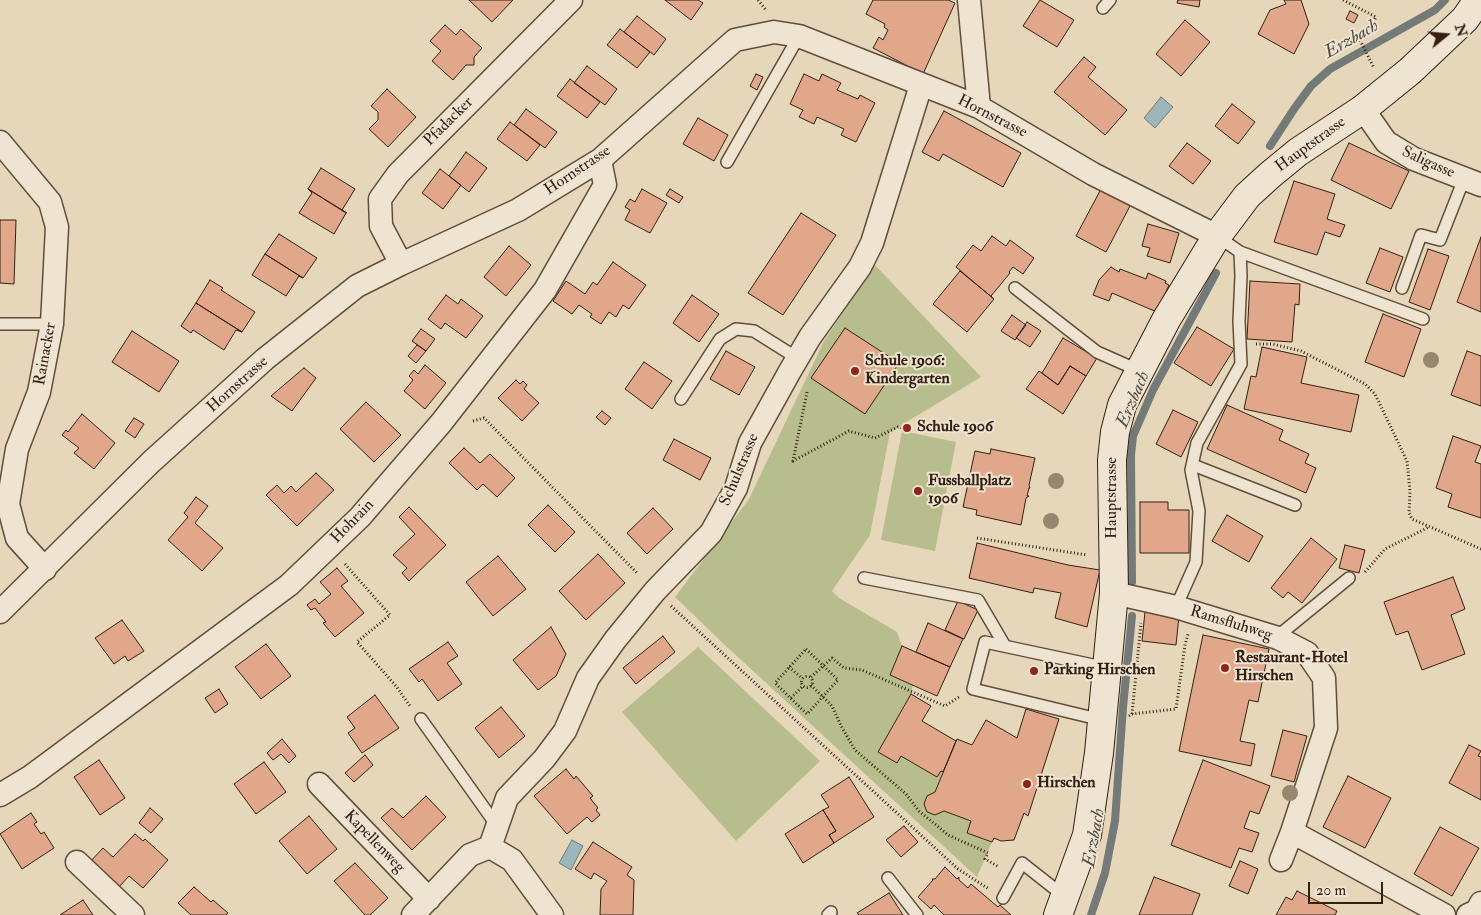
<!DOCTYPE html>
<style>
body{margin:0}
#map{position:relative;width:1481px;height:915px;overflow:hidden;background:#e6d6ba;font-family:"IM FELL Double Pica",serif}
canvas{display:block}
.north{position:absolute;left:1421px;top:10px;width:50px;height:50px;-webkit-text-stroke:4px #efe4d2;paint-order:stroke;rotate:73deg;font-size:14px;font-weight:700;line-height:20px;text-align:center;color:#352010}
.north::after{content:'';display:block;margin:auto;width:18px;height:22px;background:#352010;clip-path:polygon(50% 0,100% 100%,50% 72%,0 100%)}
.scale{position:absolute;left:1308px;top:882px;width:75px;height:22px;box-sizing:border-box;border:2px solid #352010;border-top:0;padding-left:6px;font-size:15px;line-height:18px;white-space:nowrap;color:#352010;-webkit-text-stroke:4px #efe4d2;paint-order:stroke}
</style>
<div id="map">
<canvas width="1481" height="915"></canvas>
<div class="north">N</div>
<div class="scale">20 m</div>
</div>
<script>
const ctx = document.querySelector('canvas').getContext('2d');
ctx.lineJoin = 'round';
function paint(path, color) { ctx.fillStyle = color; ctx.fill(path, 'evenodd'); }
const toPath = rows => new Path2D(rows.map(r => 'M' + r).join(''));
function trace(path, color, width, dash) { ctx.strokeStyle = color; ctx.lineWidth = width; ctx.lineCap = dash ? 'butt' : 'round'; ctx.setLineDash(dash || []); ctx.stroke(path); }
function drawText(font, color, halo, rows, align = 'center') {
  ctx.font = font + ' "IM FELL Double Pica",serif'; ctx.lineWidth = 4; ctx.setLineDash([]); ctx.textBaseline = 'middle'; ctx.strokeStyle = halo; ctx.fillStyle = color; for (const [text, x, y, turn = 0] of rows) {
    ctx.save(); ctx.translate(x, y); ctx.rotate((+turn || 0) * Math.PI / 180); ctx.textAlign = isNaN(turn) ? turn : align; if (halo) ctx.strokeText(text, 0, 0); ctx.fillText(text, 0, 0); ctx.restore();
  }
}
const green = toPath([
 [875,265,981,377,890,432,870,535,832,591,839,598,897,632,902,646,890,675,913,685,911,694,878,752,897,763,901,756,937,777,941,771,943,772,935,792,927,796,924,804,927,812,944,811,971,821,967,833,992,842,977,877,727,647,675,597,749,499,824,341],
 [902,431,956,442,935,551,881,540],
 [698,647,820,761,736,841,622,712]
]);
const water = toPath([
 [1161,97,1173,107,1155,128,1144,118,1161,97],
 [572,840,583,846,571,870,559,863,572,840]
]);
const stream = toPath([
 [1270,146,1294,109,1311,86,1330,69,1435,10,1445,0],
 [1132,582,1131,455,1133,436,1153,390,1216,273],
 [1091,915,1105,873,1115,821,1123,707,1132,616]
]);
const building = toPath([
 [469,0,513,0,492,22,469,0],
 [665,0,698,0,703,3,691,20,665,0],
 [873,0,948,0,955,3,923,74,873,48,879,37,883,40,888,30,884,27,885,24,866,14,873,0],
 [1040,0,1074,20,1057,47,1023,26,1040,0],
 [1178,0,1200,0,1199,7,1177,3,1178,0],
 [1284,0,1301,0,1309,24,1294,54,1258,34,1270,10,1286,4,1284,0],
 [1350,11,1358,15,1354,23,1346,19,1350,11],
 [637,16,666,39,654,55,624,32,637,16],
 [1185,20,1210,42,1181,76,1156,54,1185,20],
 [445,25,456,35,461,29,482,48,474,57,474,65,466,65,453,80,432,61,441,51,430,41,445,25],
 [620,29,650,52,637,68,607,45,620,29],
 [1084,57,1096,67,1088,77,1127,110,1105,135,1054,92,1084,57],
 [587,66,617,89,605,105,574,83,587,66],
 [756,74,763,77,757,90,750,86,756,74],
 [804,74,819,81,822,74,841,83,837,90,858,99,860,95,875,103,856,142,841,135,844,129,817,117,814,124,799,117,803,110,790,104,804,74],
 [570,79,600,102,587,118,557,96,570,79],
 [387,89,416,117,388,147,369,129,378,120,378,112,371,106,387,89],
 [1232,104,1255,122,1238,144,1215,126,1232,104],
 [526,109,557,132,545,148,514,125,526,109],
 [944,111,1021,153,1003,187,943,154,939,161,922,152,944,111],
 [698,118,728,135,714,161,683,144,698,118],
 [510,122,540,145,527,161,497,139,510,122],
 [1187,143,1211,161,1193,184,1169,166,1187,143],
 [1349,143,1409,171,1391,209,1331,180,1349,143],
 [466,152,487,168,469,192,449,176,466,152],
 [321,168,355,189,342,210,347,213,308,189,321,168],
 [440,169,461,185,443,209,422,193,440,169],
 [1294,181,1335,194,1327,219,1345,225,1340,237,1325,232,1317,255,1274,242,1294,181],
 [308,189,346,213,334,234,299,213,312,193,308,189],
 [642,189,667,203,650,233,625,220,630,210,625,207,630,199,635,202,642,189],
 [670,189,683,197,679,203,666,195,670,189],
 [1101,189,1131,204,1106,252,1076,236,1101,189],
 [801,213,836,235,783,315,748,293,801,213],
 [0,220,16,220,14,284,0,283,0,220],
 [1148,224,1179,233,1170,263,1147,256,1150,248,1142,246,1148,224],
 [279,234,317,258,303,278,265,254,279,234],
 [992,236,1006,246,1010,240,1034,258,1023,274,1013,267,1009,272,1010,273,991,296,994,299,956,267,973,245,981,251,992,236],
 [1481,237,1481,312,1457,302,1481,237],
 [509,246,531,265,506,296,484,277,509,246],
 [1380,248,1403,257,1390,292,1366,283,1380,248],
 [1428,249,1449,256,1430,310,1409,302,1428,249],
 [265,254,303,278,299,276,286,296,252,275,265,254],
 [613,262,646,285,629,309,623,305,616,317,609,312,601,324,590,317,592,314,579,305,572,314,553,301,566,281,585,294,593,282,597,285,613,262],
 [1111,267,1119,272,1120,269,1146,279,1148,273,1166,281,1165,283,1169,285,1157,312,1112,293,1109,301,1093,295,1099,280,1111,267],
 [960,271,994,299,967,332,933,304,960,271],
 [210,280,223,288,221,290,255,312,242,332,196,303,210,280],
 [1250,281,1300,284,1299,305,1295,304,1292,342,1247,339,1250,281],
 [446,295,458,304,461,299,483,316,466,338,445,323,441,329,428,319,446,295],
 [692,295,719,314,699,342,673,323,692,295],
 [196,303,242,332,236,330,224,350,193,330,191,333,181,326,196,303],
 [1383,314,1421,329,1404,377,1365,362,1383,314],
 [1012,315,1026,325,1015,340,1001,331,1012,315],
 [1027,322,1041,331,1030,347,1016,338,1027,322],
 [1197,327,1234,349,1211,386,1174,363,1197,327],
 [845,328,899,363,865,414,811,378,845,328],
 [421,329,435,339,426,351,412,341,421,329],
 [132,331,179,361,159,392,112,362,132,331],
 [1063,338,1097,358,1086,376,1070,366,1058,385,1042,373,1063,338],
 [417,345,426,351,416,363,408,356,417,345],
 [1262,347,1307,357,1301,383,1359,395,1351,432,1244,409,1251,376,1256,377,1262,347],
 [726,351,755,367,739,395,710,379,726,351],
 [1467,351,1481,356,1481,406,1451,395,1467,351],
 [644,362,672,381,652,409,625,389,644,362],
 [425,365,446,383,425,409,404,391,413,380,409,376,414,370,418,374,425,365],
 [1070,366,1086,376,1063,414,1026,389,1039,371,1058,385,1070,366],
 [304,368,316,378,292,411,271,396,304,368],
 [516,380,520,384,523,381,527,385,524,389,539,403,522,421,498,398,516,380],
 [366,402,401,435,374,462,340,429,366,402],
 [1227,405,1283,430,1279,440,1309,454,1305,463,1316,468,1306,493,1207,449,1227,405],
 [1173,410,1198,422,1181,457,1156,444,1173,410],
 [602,411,611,418,605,425,596,417,602,411],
 [82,414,115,443,94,469,74,453,79,448,62,435,66,430,68,432,82,414],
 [134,418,144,424,135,438,125,431,134,418],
 [1453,436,1481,446,1475,462,1481,464,1481,518,1448,507,1452,494,1436,488,1453,436],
 [674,439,711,458,700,480,663,460,674,439],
 [464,448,480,463,490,454,515,478,497,497,483,484,477,490,449,463,464,448],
 [991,449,1035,458,1029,485,1030,488,1029,488,1027,496,1029,496,1026,498,1021,525,976,515,977,510,963,507,975,451,990,454,991,449],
 [316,473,334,490,297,526,266,495,277,485,284,493,291,486,296,492,316,473],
 [196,497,208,506,195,523,223,548,202,571,168,540,188,517,184,513,196,497],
 [1140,502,1168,502,1168,510,1189,510,1189,553,1140,553,1140,502],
 [548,505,575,532,555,552,528,525,548,505],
 [409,507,446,545,409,581,402,573,407,568,393,555,415,534,399,517,409,507],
 [653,508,673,529,647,554,627,533,653,508],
 [1227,515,1263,536,1249,562,1212,541,1227,515],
 [1311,538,1337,559,1302,603,1288,592,1283,598,1271,588,1311,538],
 [977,543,1068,565,1100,570,1087,627,1055,618,1061,593,1034,588,1033,593,969,578,977,543],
 [1345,545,1365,550,1359,573,1339,568,1345,545],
 [598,554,625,583,586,620,559,591,598,554],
 [498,556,526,589,493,616,466,582,498,556],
 [337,568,348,581,341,586,364,613,335,637,323,623,326,622,315,608,311,610,307,605,315,599,319,604,331,594,320,582,337,568],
 [1453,577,1465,609,1451,615,1465,654,1422,670,1408,631,1396,635,1384,602,1453,577],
 [958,601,978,610,964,639,945,630,958,601],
 [1145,612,1179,616,1176,645,1142,641,1145,612],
 [122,620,144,651,128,661,125,656,114,664,95,638,122,620],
 [928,623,963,639,950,667,916,652,928,623],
 [551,627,566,654,556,676,538,690,513,660,551,627],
 [1203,635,1269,649,1258,702,1249,700,1240,741,1255,744,1251,766,1179,751,1203,635],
 [663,636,675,652,636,684,623,668,663,636],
 [448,642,458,656,447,663,462,684,438,701,422,679,419,682,409,669,448,642],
 [266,644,291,676,261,699,235,667,266,644],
 [902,646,950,667,937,696,890,675,902,646],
 [219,689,228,704,215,713,205,698,219,689],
 [911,694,931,706,922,721,956,741,943,772,941,771,937,777,901,756,897,763,878,752,911,694],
 [375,695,399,728,362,753,348,733,355,728,347,717,375,695],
 [501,707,525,736,499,758,475,728,501,707],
 [1026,709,1059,719,1028,816,1024,813,1014,840,1001,841,994,838,992,842,967,833,971,821,944,811,935,815,927,812,924,804,927,796,935,792,957,739,972,745,986,720,1017,738,1026,709],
 [1283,730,1307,736,1294,782,1271,776,1283,730],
 [282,739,296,756,289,763,281,754,273,760,267,753,282,739],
 [1469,745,1481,751,1478,756,1481,757,1481,800,1449,783,1469,745],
 [365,755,373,765,354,782,345,773,365,755],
 [99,760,125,798,100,815,74,777,99,760],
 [1203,760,1270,786,1259,814,1250,811,1244,828,1259,833,1252,852,1239,848,1231,868,1171,845,1203,760],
 [264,762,286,792,256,814,234,784,264,762],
 [566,769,574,779,576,776,593,796,590,798,598,808,596,810,600,815,592,822,587,817,567,834,534,796,566,769],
 [1348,776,1391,798,1365,848,1323,827,1348,776],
 [849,777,874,817,834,843,829,835,836,831,823,810,829,807,821,795,849,777],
 [426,796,446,817,412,850,381,818,392,808,403,818,426,796],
 [150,808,163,819,151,833,139,823,150,808],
 [823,810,836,831,829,835,834,843,803,863,785,834,823,810],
 [31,813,37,822,34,824,41,834,44,832,54,848,22,869,0,834,31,813],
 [309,816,337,849,307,874,279,841,309,816],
 [904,826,918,842,901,857,886,840,904,826],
 [1440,827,1479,848,1452,896,1414,874,1440,827],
 [135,834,143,841,145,839,168,860,143,888,129,876,119,887,89,863,103,848,113,857,135,834],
 [593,842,632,867,627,875,634,880,633,915,600,915,601,889,607,881,594,873,591,879,575,869,593,842],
 [1240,861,1258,869,1248,894,1229,886,1240,861],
 [355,863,388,898,370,915,365,915,334,881,355,863],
 [945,867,957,879,959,877,959,880,968,888,971,884,998,907,1000,905,1011,915,944,915,934,905,931,909,918,897,933,880,932,879,935,879,945,867],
 [1154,877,1200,894,1192,915,1139,915,1154,877],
 [194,887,211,902,213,900,228,913,226,915,191,915,178,903,194,887],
 [1297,891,1337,911,1335,915,1276,915,1286,897,1292,900,1297,891],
 [889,893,903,915,859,915,857,913,889,893],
 [83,900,93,915,60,915,83,900]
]);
const path = toPath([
 [758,0,766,10],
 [1343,0,1376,17,1366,37,1360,40,1374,68],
 [1256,344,1272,344,1301,351,1365,384,1375,394,1407,461,1410,492,1409,513,1412,519,1481,549],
 [807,392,793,461,849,431,875,438,898,427,907,429],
 [473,421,484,418,638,574],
 [977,538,1087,555],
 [345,564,390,615,357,642,396,686,410,706],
 [1365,572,1385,549,1429,527],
 [671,606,958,869,989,889],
 [806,649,838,680,807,714,775,683,806,649],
 [789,667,802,678],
 '801.5 682a5.5 5.5 0 1 1 11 0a5.5 5.5 0 1 1-11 0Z',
 [811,677,832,658,844,668,862,670,945,706,959,697],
 [811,685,832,706,841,726,855,750,906,794,919,811,948,835,988,853,985,859,999,867],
 [791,698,803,686],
 [1132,714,1141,623],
 [1129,716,1132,714,1176,709,1185,645,1188,634]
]);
const lane = toPath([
 [1103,8,1110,0],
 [727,162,799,36],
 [1240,252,1423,319],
 [1015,288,1097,352,1140,371],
 [1402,288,1421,235,1440,240,1464,179],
 [0,324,52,324],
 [681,399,720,339,736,329,754,331,797,358],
 [1193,465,1295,505],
 [864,578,978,600,1005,646],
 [1176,607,1196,562,1199,511,1191,470,1197,443,1241,364,1239,321,1241,276,1240,252,1217,236],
 [1278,638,1284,631,1349,578],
 [421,719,497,826],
 [1102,720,973,689,985,642,1107,668],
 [888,878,917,915],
 [1003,898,1022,863,1064,896],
 [828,915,831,912]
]);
const street = toPath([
 [969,0,979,107],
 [1363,109,1386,142,1414,159,1481,185],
 [0,142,50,202,57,227,52,324,39,392,17,449,8,504,17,538,45,569],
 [401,264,381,226,380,199,398,174,571,0],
 [1114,593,1176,607,1278,638,1307,653,1324,678,1326,728,1292,832,1281,860],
 [0,612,151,462,265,359,357,286,401,264,518,210,600,160,735,40,774,32,799,36,979,107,1093,174,1217,236],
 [319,784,429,899],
 [0,795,30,777,289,585,360,517,441,423,545,290,605,185,600,160],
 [1292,832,1444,915],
 [490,847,507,798,544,759,565,731,588,678,615,640,655,591,711,533,736,488,750,443,790,371,810,337,860,267,872,243,921,85],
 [77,862,133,915],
 [413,915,470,855,490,847,512,860,552,915],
 [1468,915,1477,911,1481,903]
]);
const secondary = toPath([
 [1058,915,1087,835,1099,753,1114,593,1112,460,1115,432,1122,405,1166,320,1217,236,1247,196,1270,175,1298,152,1363,109,1410,71,1465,19,1478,0]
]);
const trees = [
 [1431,360],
 [1056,481],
 [1051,521],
 [1290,793]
];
const markers = [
 [855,371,5,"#8f2418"],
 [907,428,5,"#8f2418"],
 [918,491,5,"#8f2418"],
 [1225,668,5,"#8f2418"],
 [1034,671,5,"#8f2418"],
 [1027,784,5,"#8f2418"]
];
const streetNames = [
 ["Hornstrasse",992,117,27],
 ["Pfadacker",449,122,-45],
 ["Hauptstrasse",1311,145,-36],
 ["Saligasse",1428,163,24],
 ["Hornstrasse",578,171,-34],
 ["Rainacker",46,354,-80],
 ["Hornstrasse",238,385,-42],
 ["Schulstrasse",740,470,-67],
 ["Hauptstrasse",1113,498,-90],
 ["Hohrain",353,522,-46],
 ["Ramsfluhweg",1231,624,17],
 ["Kapellenweg",374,842,46]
];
const poiNames = [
 ["Schule 1906:",865,362],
 ["Kindergarten",865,380],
 ["Schule 1906",917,428],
 ["Fussballplatz",928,482],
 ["1906",928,500],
 ["Restaurant-Hotel",1235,659],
 ["Hirschen",1235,677],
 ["Parking Hirschen",1044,671],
 ["Hirschen",1037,784]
];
const waterNames = [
 ["Erzbach",1352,40,-30],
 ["Erzbach",1134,400,-67],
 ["Erzbach",1095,838,-80]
];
paint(green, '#b8bd8d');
paint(water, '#9cb6bb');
trace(water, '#737a77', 1);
trace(stream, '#737a77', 8);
paint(building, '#e1a78a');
trace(building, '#352010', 1);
trace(lane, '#614e3a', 14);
trace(street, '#614e3a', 25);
trace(secondary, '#352010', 30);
trace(path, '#352010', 3, [1, 2.5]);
trace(lane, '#efe4d2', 11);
trace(street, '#efe4d2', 22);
trace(secondary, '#efe4d2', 28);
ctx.fillStyle = '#97876e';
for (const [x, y] of trees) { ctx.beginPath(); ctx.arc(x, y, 8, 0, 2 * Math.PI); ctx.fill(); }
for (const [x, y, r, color] of markers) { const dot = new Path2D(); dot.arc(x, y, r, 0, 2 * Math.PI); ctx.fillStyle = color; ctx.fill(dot); trace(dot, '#efe4d2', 2); }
drawText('16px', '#352010', '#efe4d2', streetNames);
drawText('bold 16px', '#352010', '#efe4d2', poiNames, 'left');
drawText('italic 18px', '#544d43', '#efe4d2', waterNames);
</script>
